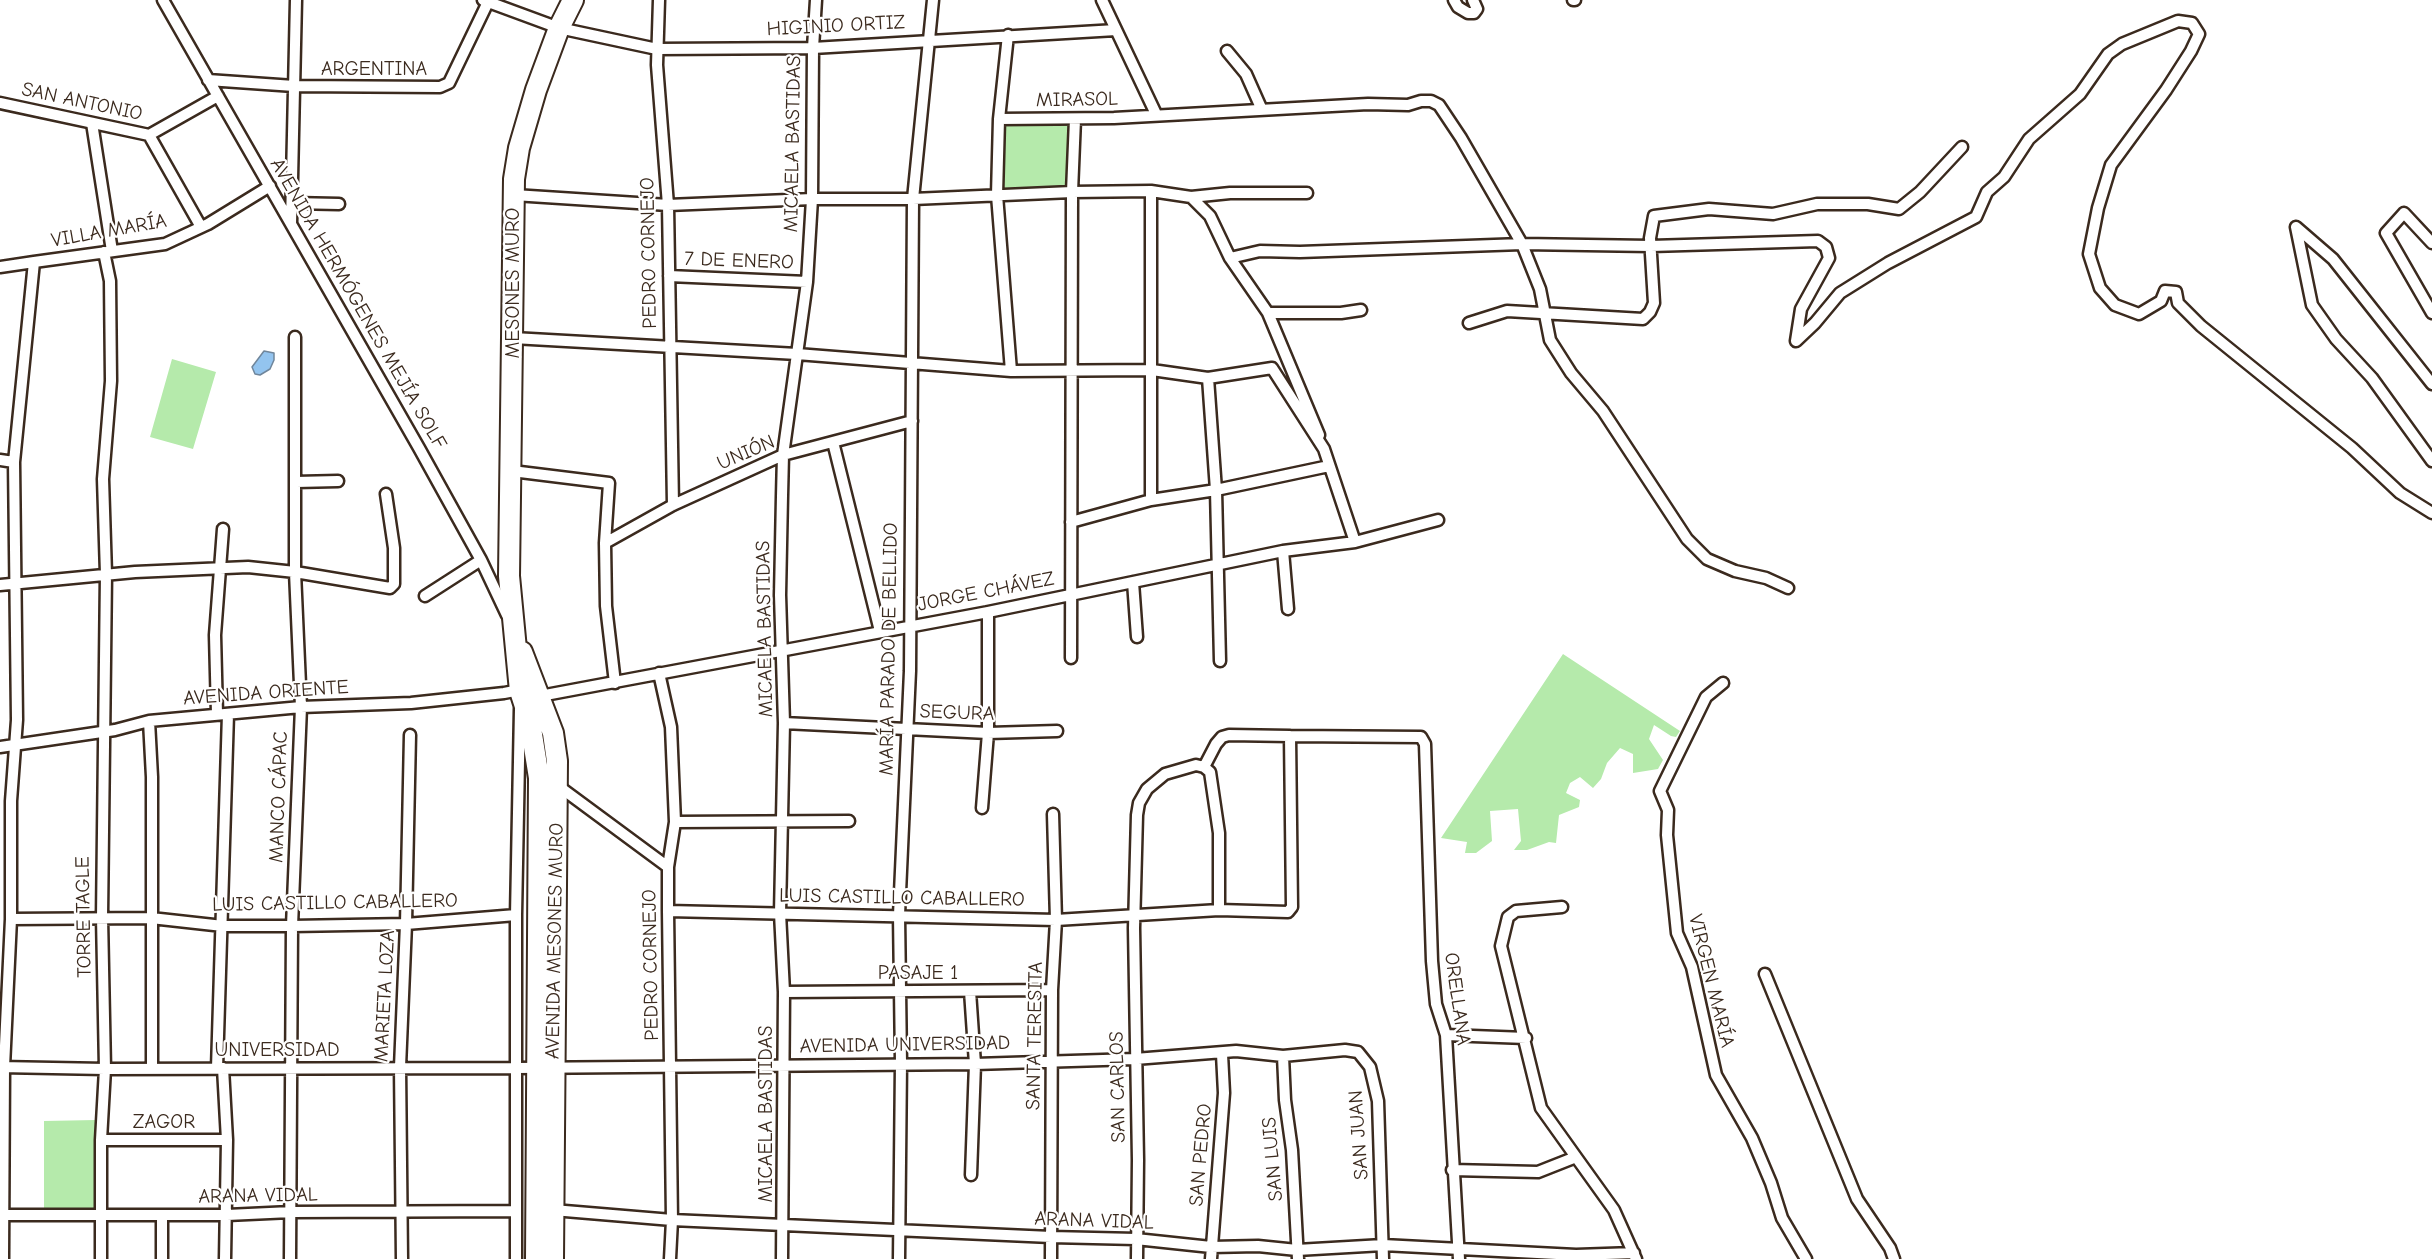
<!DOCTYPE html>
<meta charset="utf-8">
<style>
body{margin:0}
canvas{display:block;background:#fff}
</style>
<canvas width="2432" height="1259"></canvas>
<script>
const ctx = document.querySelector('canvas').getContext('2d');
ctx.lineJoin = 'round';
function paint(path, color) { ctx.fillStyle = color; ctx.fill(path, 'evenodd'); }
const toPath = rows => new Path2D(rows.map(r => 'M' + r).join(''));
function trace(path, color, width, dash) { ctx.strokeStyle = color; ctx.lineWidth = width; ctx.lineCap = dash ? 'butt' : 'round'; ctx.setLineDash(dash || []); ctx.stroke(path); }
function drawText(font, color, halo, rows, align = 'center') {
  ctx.font = font + ' "Comic Neue",sans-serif'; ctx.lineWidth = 4.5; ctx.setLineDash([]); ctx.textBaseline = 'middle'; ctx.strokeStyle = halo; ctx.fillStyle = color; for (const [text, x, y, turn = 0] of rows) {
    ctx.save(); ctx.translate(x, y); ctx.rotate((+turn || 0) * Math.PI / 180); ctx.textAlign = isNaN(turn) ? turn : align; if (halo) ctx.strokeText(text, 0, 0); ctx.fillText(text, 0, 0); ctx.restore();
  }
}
const green = toPath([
 [999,119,1075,119,1072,192,997,195],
 [172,359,216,372,193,449,150,437],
 [1563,654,1680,731,1676,737,1671,736,1654,725,1649,739,1663,760,1658,769,1633,773,1633,754,1620,748,1607,763,1601,779,1593,788,1580,777,1570,783,1566,793,1580,800,1579,807,1559,815,1556,843,1549,842,1527,850,1514,850,1521,841,1518,809,1490,811,1492,841,1476,853,1465,853,1467,842,1441,838],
 [96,1120,96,1212,44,1208,44,1121]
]);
const water = toPath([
 [264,351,274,353,274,360,270,369,260,375,255,374,252,367,264,351]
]);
const street = toPath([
 [163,0,419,448,481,560,507,615],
 [483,0,559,28,657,49,813,48,1116,30],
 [659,0,657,65,668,205,673,505],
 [1102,0,1156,114],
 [1454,0,1458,7,1468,13,1474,13,1477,9,1473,0],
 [1573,0,1575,0],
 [1008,35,999,119,997,195,1011,371],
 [1227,51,1246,74,1262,110],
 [208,80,294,86,440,87,449,83,488,2],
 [0,103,149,135,218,96],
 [999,119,1114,118,1368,104,1408,105,1421,101,1431,101,1439,105,1461,138,1522,244,1540,289,1550,340,1571,373,1603,411,1687,539,1707,559,1735,571,1766,578,1788,588],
 [92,123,112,251],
 [149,135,201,227],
 [1151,191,1151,500],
 [1307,193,1230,193,1191,197,1210,216,1230,258,1268,313,1319,435],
 [514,195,668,205,812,199,913,199,1072,192,1151,191,1191,197],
 [292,203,339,204],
 [291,224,296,0],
 [2432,243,2404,213,2386,233,2432,313],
 [1230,258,1260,251,1300,252,1522,244,1651,246,1818,241,1826,247,1829,258,1801,309,1796,341,1815,323,1840,293,1888,263,1976,217,1987,192,2004,177,2029,139,2080,94,2108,54,2122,44,2178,21,2192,23,2199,34,2191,51,2166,90,2111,165,2098,208,2089,254,2100,288,2115,305,2139,314,2161,301,2165,291,2176,292,2178,303,2201,326,2352,448,2400,493,2432,513],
 [0,267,34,262],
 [669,276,807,282],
 [1268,313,1341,313,1361,310],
 [1469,323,1507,311,1643,319,1650,312,1654,303,1650,238,1654,216,1709,209,1773,214,1817,204,1868,204,1899,209,1920,192,1962,147],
 [513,338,797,354,1011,371,1152,370,1208,378,1272,368,1324,449,1355,542],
 [1208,378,1216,490,1220,661],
 [2432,384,2333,259,2296,227,2312,305,2336,339,2372,378,2432,461],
 [833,442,880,631],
 [0,460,14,462],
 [512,471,609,483,605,543,606,606,615,683],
 [296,482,338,481],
 [1071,522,1151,500,1216,490,1329,466],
 [605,543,673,505,783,455,912,421],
 [1283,551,1288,609],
 [1133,582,1137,637],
 [0,585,135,572,248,567,295,572,390,588,394,584,394,548,386,494],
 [425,596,481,560],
 [1071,658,1072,192,1075,119],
 [659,673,671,727,675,822,668,867,668,911,672,1220,670,1259],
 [1723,683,1706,697,1660,791,1668,810,1667,835,1677,933,1692,967,1716,1075,1752,1138,1771,1183,1782,1218,1806,1259],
 [540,696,988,612,1283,551,1355,542,1438,520],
 [217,714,215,635,223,529],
 [149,721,152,777,152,1069],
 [784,723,988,733,1057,731],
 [0,747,115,730,149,721,301,707,411,703,504,693,525,689],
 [1204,767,1216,744,1222,737,1229,735,1290,736],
 [557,785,668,867],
 [982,808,988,733,988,612],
 [675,822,849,821],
 [1562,907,1516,911,1508,917,1501,946,1541,1108,1576,1157],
 [668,911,1056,920,1219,910,1288,912,1292,907,1290,736,1421,737,1425,744,1432,961,1436,1004,1446,1035,1459,1259],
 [11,919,151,918,223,926,292,926,406,924,516,915],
 [1765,974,1857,1199,1890,1248,1894,1259],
 [970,991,975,1064,971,1175],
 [784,992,1052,990],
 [1446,1035,1526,1038],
 [1283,1056,1285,1100,1292,1150,1298,1259],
 [0,1067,105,1069,517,1068,975,1064,1135,1059,1236,1051,1283,1056,1345,1050,1358,1052,1370,1067,1378,1101,1383,1259],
 [217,1068,228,714],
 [223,1068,227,1140,225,1259],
 [101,1140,227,1140],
 [1452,1170,1538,1172,1576,1157,1614,1210,1636,1259],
 [553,1210,672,1220,1051,1237,1136,1239,1211,1247,1258,1246,1297,1250,1383,1245,1576,1255,1634,1253],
 [0,1215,227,1215,291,1212,516,1211],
 [162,1215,162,1259],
 [3,1259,4,1067,11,919,11,801,17,720,14,462,34,262,165,244,208,224,270,186],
 [101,1259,101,1140,105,1069,102,917,106,574,103,479,111,381,110,281,104,252],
 [290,1259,292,926,301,707,295,572,295,337],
 [402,1259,400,1067,406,924,410,735],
 [516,1259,516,915,520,709],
 [782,1259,784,992,780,913,784,723,780,595,782,496,783,455,807,282,812,199,813,48,816,0],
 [899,1259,901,1063,899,915,910,671,913,199,933,0],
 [1051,1259,1052,990,1056,920,1053,814],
 [1137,1259,1138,1160,1134,928,1137,815,1139,803,1147,789,1165,774,1196,765,1204,767,1210,772,1219,833,1219,910],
 [1211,1259,1224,1093,1222,1054]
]);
const highway = toPath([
 [522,652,553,733,557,761,553,1259],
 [536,1259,539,778,530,722,520,691,509,576,514,179,519,148,536,90,559,28,573,0]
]);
const streetNames = [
 ["HIGINIO ORTIZ",836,26,-3],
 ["ARGENTINA",374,69],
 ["MIRASOL",1077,100,-1],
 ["SAN ANTONIO",82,102,12],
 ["MICAELA BASTIDAS",793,144,-89],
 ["VILLA MARÍA",109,231,-10],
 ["PEDRO CORNEJO",649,253,-91],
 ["7 DE ENERO",739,261,2],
 ["MESONES MURO",513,283,-90],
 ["AVENIDA HERMÓGENES MEJÍA SOLF",358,304,60],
 ["UNIÓN",746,453,-23],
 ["JORGE CHÁVEZ",986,592,-11],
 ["MICAELA BASTIDAS",765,629,-91],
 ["MARÍA PARADO DE BELLIDO",889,649,-89],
 ["AVENIDA ORIENTE",266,693,-4],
 ["SEGURA",957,713,2],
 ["MANCO CÁPAC",279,797,-88],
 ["LUIS CASTILLO CABALLERO",902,898,1],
 ["LUIS CASTILLO CABALLERO",335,903,-1],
 ["TORRE TAGLE",84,917,-91],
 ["AVENIDA MESONES MURO",555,941,-89],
 ["PEDRO CORNEJO",651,965,-91],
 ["PASAJE 1",918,973],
 ["VIRGEN MARÍA",1711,981,76],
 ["MARIETA LOZA",385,996,-87],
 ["ORELLANA",1457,999,82],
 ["SANTA TERESITA",1035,1036,-89],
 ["AVENIDA UNIVERSIDAD",905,1045,-1],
 ["UNIVERSIDAD",277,1050],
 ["SAN CARLOS",1118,1087,-91],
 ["MICAELA BASTIDAS",766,1114,-90],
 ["ZAGOR",164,1122],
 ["SAN JUAN",1359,1135,-94],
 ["SAN PEDRO",1201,1155,-85],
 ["SAN LUIS",1273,1159,-95],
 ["ARANA VIDAL",258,1196,-1],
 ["ARANA VIDAL",1094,1221,2]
];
paint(green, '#b5eaab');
paint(water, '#93c4ef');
trace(water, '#70869b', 1.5);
trace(street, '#3b2a1e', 15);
trace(highway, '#3b2a1e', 24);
trace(street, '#fff', 10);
trace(highway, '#fff', 20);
drawText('20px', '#3b2a1e', '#fff', streetNames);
</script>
